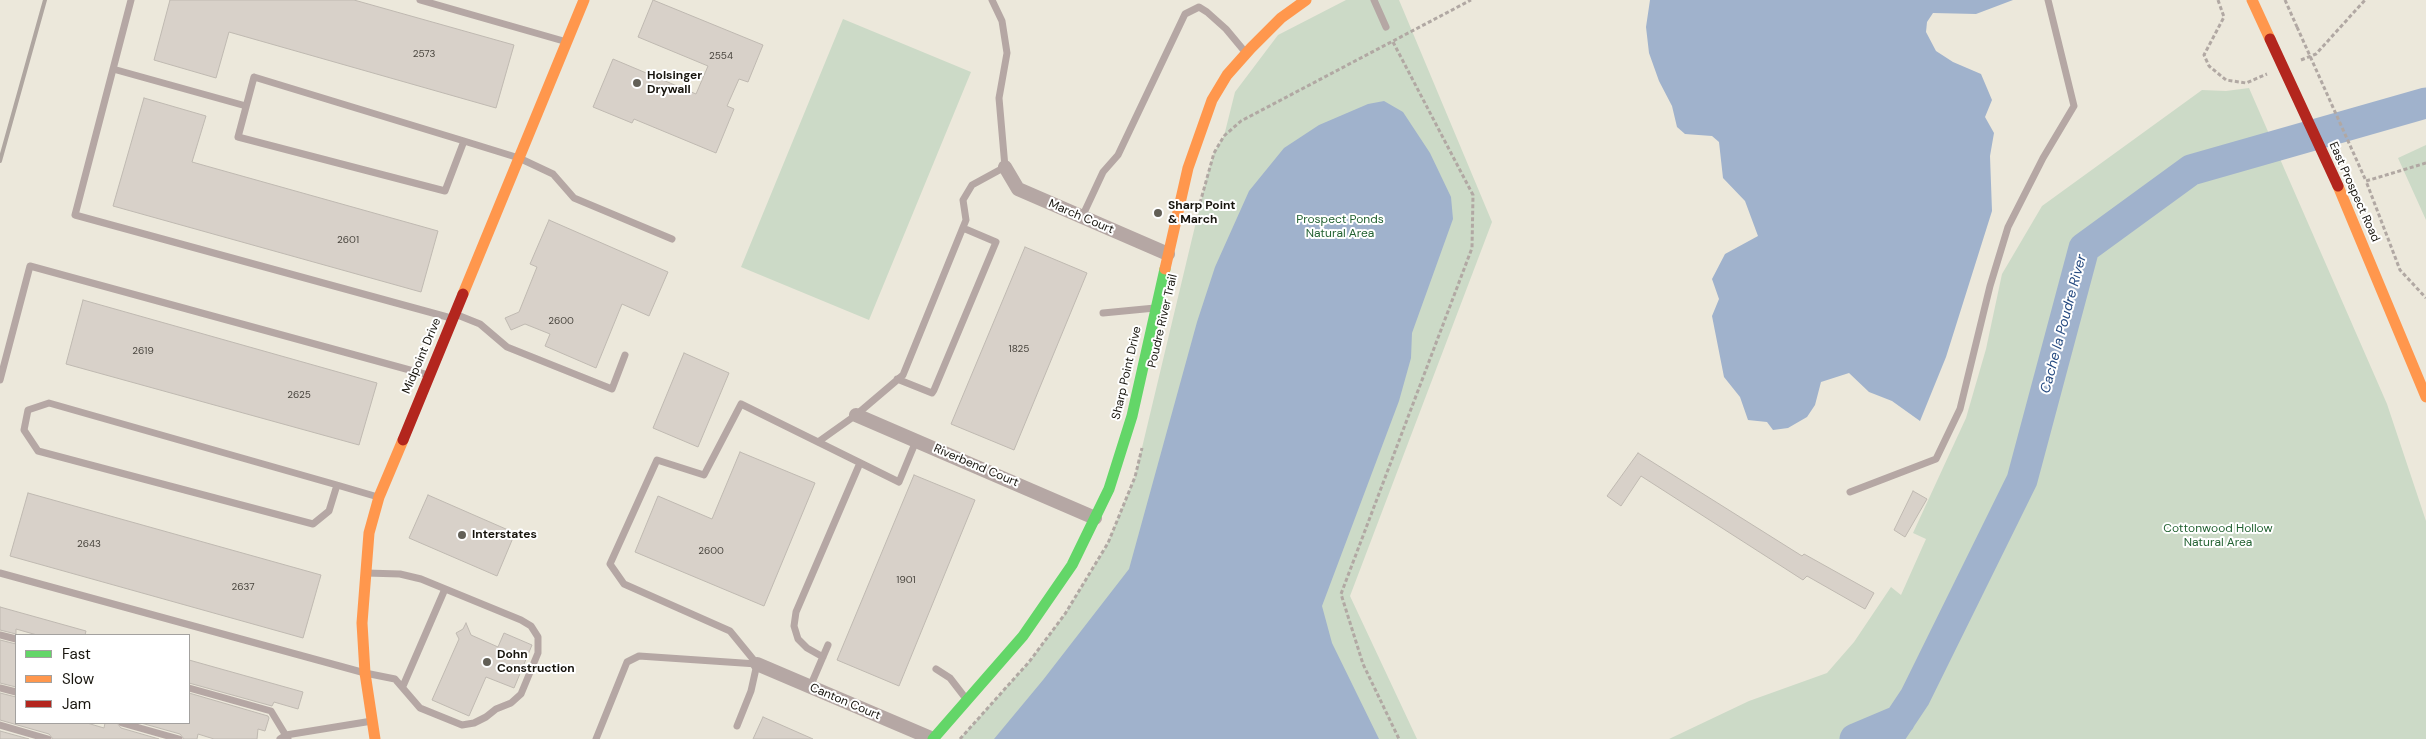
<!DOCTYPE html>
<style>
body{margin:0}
#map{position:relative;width:2426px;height:739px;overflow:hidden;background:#ece8db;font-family:"DM Sans",sans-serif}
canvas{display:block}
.legend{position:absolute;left:15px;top:634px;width:175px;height:90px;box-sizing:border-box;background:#fff;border:1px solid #a3a19f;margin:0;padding:6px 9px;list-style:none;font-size:15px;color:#18150e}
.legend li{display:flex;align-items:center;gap:10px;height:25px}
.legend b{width:25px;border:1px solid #a3a19f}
</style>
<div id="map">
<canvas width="2426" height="739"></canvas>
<ul class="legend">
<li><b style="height:6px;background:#63d668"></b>Fast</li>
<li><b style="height:6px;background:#ff974d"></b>Slow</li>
<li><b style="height:6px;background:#b3261e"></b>Jam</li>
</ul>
</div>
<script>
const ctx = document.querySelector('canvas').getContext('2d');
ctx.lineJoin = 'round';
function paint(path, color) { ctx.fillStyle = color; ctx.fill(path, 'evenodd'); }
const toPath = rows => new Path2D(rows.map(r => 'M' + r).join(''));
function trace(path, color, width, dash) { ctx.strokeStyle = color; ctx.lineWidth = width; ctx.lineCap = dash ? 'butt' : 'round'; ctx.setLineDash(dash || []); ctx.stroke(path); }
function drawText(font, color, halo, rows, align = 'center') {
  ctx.font = font + ' "DM Sans",sans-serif'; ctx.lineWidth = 4; ctx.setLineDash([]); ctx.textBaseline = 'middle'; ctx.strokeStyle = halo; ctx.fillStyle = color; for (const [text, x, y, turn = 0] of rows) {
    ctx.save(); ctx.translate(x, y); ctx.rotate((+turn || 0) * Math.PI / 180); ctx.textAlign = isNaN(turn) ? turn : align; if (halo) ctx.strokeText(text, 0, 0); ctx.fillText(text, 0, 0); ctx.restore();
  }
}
const green = toPath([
 [1346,0,1399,0,1492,222,1350,596,1417,739,960,739,1029,662,1065,614,1107,545,1135,477,1207,176,1214,153,1224,136,1235,92,1278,35],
 [843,19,971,72,869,320,741,267],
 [2249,88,2387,404,2426,521,2426,739,1669,739,1749,701,1827,673,1854,642,1891,587,1901,595,1926,539,1913,533,1966,418,1986,349,2002,274,2042,206,2202,90,2226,91],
 [2426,145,2426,220,2398,158]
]);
const water = toPath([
 [1650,0,2013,0,1976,14,1933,13,1927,22,1926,32,1936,51,1953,62,1981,74,1992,100,1985,117,1994,133,1990,156,1992,211,1946,357,1920,421,1892,401,1869,392,1849,373,1821,382,1815,405,1807,417,1788,428,1773,430,1767,422,1748,420,1740,397,1724,377,1712,316,1719,299,1712,279,1725,254,1758,236,1745,201,1723,178,1719,142,1712,136,1685,134,1677,127,1672,106,1659,81,1649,53,1646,27],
 [1384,101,1403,112,1430,153,1451,197,1453,219,1412,333,1411,358,1399,401,1322,606,1332,643,1379,739,994,739,1043,680,1129,569,1197,322,1215,267,1249,191,1284,148,1319,125,1368,104]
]);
const river = toPath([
 [1855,739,1900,720],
 [1887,739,1915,697,2022,480,2084,248,2191,170,2426,103]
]);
const building = toPath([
 [170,0,354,0,514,45,496,108,229,32,216,78,154,60,170,0],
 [653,0,763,45,748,82,739,79,727,106,734,109,716,153,634,119,632,123,593,107,613,59,696,94,708,66,638,37,653,0],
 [144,98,206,116,192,162,438,231,421,292,113,206,144,98],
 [549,220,668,272,649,316,622,304,596,368,545,346,550,334,525,324,511,330,505,318,519,312,537,267,530,264,549,220],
 [1025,247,1087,273,1014,450,951,424,1025,247],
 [83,300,377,383,359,445,66,364,83,300],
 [684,353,729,373,698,447,653,428,684,353],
 [740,452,815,483,764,606,635,552,658,496,712,519,740,452],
 [1638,453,1802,556,1804,554,1874,593,1865,609,1807,576,1803,580,1641,476,1621,506,1607,496,1638,453],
 [914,475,975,500,899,686,837,660,914,475],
 [1913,491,1927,499,1905,537,1894,530,1913,491],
 [28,493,321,575,303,638,10,556,28,493],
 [428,495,515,533,497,576,409,538,428,495],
 [0,607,86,631,85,635,37,635,16,629,16,634,0,630,0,607],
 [466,623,471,635,498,647,504,633,532,645,514,688,486,677,469,716,432,700,459,639,456,633,463,629,466,623],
 [0,640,16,644,16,687,0,683,0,640],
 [189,660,303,692,298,709,274,702,272,706,189,683,189,660],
 [0,693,16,697,16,723,87,723,104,728,105,723,117,723,121,728,159,739,53,739,49,734,0,720,0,693],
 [189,693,268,716,269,718,265,731,258,729,257,739,214,739,198,734,197,739,184,739,180,734,141,723,189,723,189,693],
 [763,717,813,739,753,739,763,717],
 [0,731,29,739,0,739,0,731]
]);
const path = toPath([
 [2218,0,2224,17,2204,55,2209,66,2226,80,2246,83,2267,74],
 [2285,0,2297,27],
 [1393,42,1473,195,1472,248,1341,594,1363,664,1399,739],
 [2301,60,2316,54,2365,0],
 [2426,163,2366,181,2400,270,2426,298],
 [1200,203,1214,153,1224,136,1241,121,1471,0],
 [960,739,1029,662,1065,614,1108,543,1135,477,1142,448]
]);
const lane = toPath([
 [131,0,75,215,451,318],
 [420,0,567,42],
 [1374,0,1386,27],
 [113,69,246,106],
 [464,141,445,191,238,137,254,77,464,141,519,158,553,174,574,198,672,239],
 [1082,217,1103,172,1118,155,1185,14,1199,7,1207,12,1226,29,1246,53],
 [1103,313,1155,308],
 [455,314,480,324,507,347,612,389,625,355],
 [897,379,932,393,934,390,996,242,963,228],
 [0,380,30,266,428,375],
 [818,442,899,482,916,441],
 [337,485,329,511,313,524,38,451,24,430,28,410,49,403,337,485,378,497],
 [1850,492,1936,459,1960,409,1990,286,2008,227,2043,158,2074,106,2048,0],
 [0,573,365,673,395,679,420,708,462,725,474,723,486,717,496,709,511,703,521,694,538,653,538,637,531,626,521,620,421,579,400,574,366,573],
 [0,635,16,639],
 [823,657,807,648,798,639,794,626,796,612,860,463],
 [757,664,730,631,624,584,610,564,657,460,704,475,741,404,818,442,856,415,903,375,966,220,963,200,972,185,1005,167,999,98,1007,53,1002,21,992,0],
 [936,669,950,678,967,700],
 [403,686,445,589],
 [810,687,828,645],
 [0,688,16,692],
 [189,688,271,711,288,739],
 [122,723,179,739],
 [0,725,48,739],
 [737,726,751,691,757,664],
 [280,739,286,735,372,721],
 [596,739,627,662,639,656,757,664]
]);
const street = toPath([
 [1005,167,1018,189,1168,254],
 [856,415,1095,518],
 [757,664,933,739]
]);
const fast = toPath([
 [933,739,1023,636,1072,565,1109,489,1132,416,1165,269]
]);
const slow = toPath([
 [2252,0,2270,39],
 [2338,186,2426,397],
 [1165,269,1188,168,1212,100,1227,75,1251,48,1281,18,1306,0],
 [463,294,584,0],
 [375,739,365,673,362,623,369,533,379,497,403,440]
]);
const jam = toPath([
 [403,440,463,294]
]);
const rail = toPath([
 [0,161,45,0]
]);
const pathBridge = toPath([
 [2297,27,2366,181]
]);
const jamBridge = toPath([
 [2270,39,2338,186]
]);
const markers = [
 [637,83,5,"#625f56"],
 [1158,213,5,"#625f56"],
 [462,535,5,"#625f56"],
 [487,662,5,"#625f56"]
];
const numberNames = [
 ["2573",424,54],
 ["2554",721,56],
 ["2601",348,240],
 ["2600",561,321],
 ["1825",1019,349],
 ["2619",143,351],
 ["2625",299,395],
 ["2643",89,544],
 ["2600",711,551],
 ["1901",906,580],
 ["2637",243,587]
];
const poiNames = [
 ["Holsinger",647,76],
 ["Drywall",647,90],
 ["Sharp Point",1168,206],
 ["& March",1168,220],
 ["Interstates",472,535],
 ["Dohn",497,655],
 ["Construction",497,669]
];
const streetNames = [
 ["East Prospect Road",2354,192,66],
 ["March Court",1081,217,23],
 ["Poudre River Trail",1163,321,-77],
 ["Midpoint Drive",422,356,-67],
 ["Sharp Point Drive",1127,373,-77],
 ["Riverbend Court",976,466,23],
 ["Canton Court",845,702,23]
];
const parkNames = [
 ["Prospect Ponds",1340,220],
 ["Natural Area",1340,234],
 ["Cottonwood Hollow",2218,529],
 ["Natural Area",2218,543]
];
const waterNames = [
 ["Cache la Poudre River",2064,324,-75]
];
paint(green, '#ccdac7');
paint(water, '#a0b2cc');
trace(river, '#a0b2cc', 31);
paint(building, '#d8d1c9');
trace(building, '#bfb9b1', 1);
trace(path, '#b1a8a3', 3, [4, 2.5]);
trace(lane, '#b5a7a4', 7);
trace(street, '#b5a7a4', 14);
trace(fast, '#63d668', 11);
trace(slow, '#ff974d', 11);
trace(jam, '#b3261e', 11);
trace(rail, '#afa6a0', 4);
trace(pathBridge, '#b1a8a3', 3, [4, 2.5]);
trace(jamBridge, '#b3261e', 11);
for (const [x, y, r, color] of markers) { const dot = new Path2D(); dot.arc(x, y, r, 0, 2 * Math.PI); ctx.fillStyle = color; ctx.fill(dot); trace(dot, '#fff', 2); }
drawText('10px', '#49453e', null, numberNames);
drawText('bold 12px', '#18150e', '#fff', poiNames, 'left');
drawText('12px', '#18150e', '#fff', streetNames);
drawText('12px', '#236232', '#fff', parkNames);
drawText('italic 14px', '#254a80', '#fff', waterNames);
</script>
